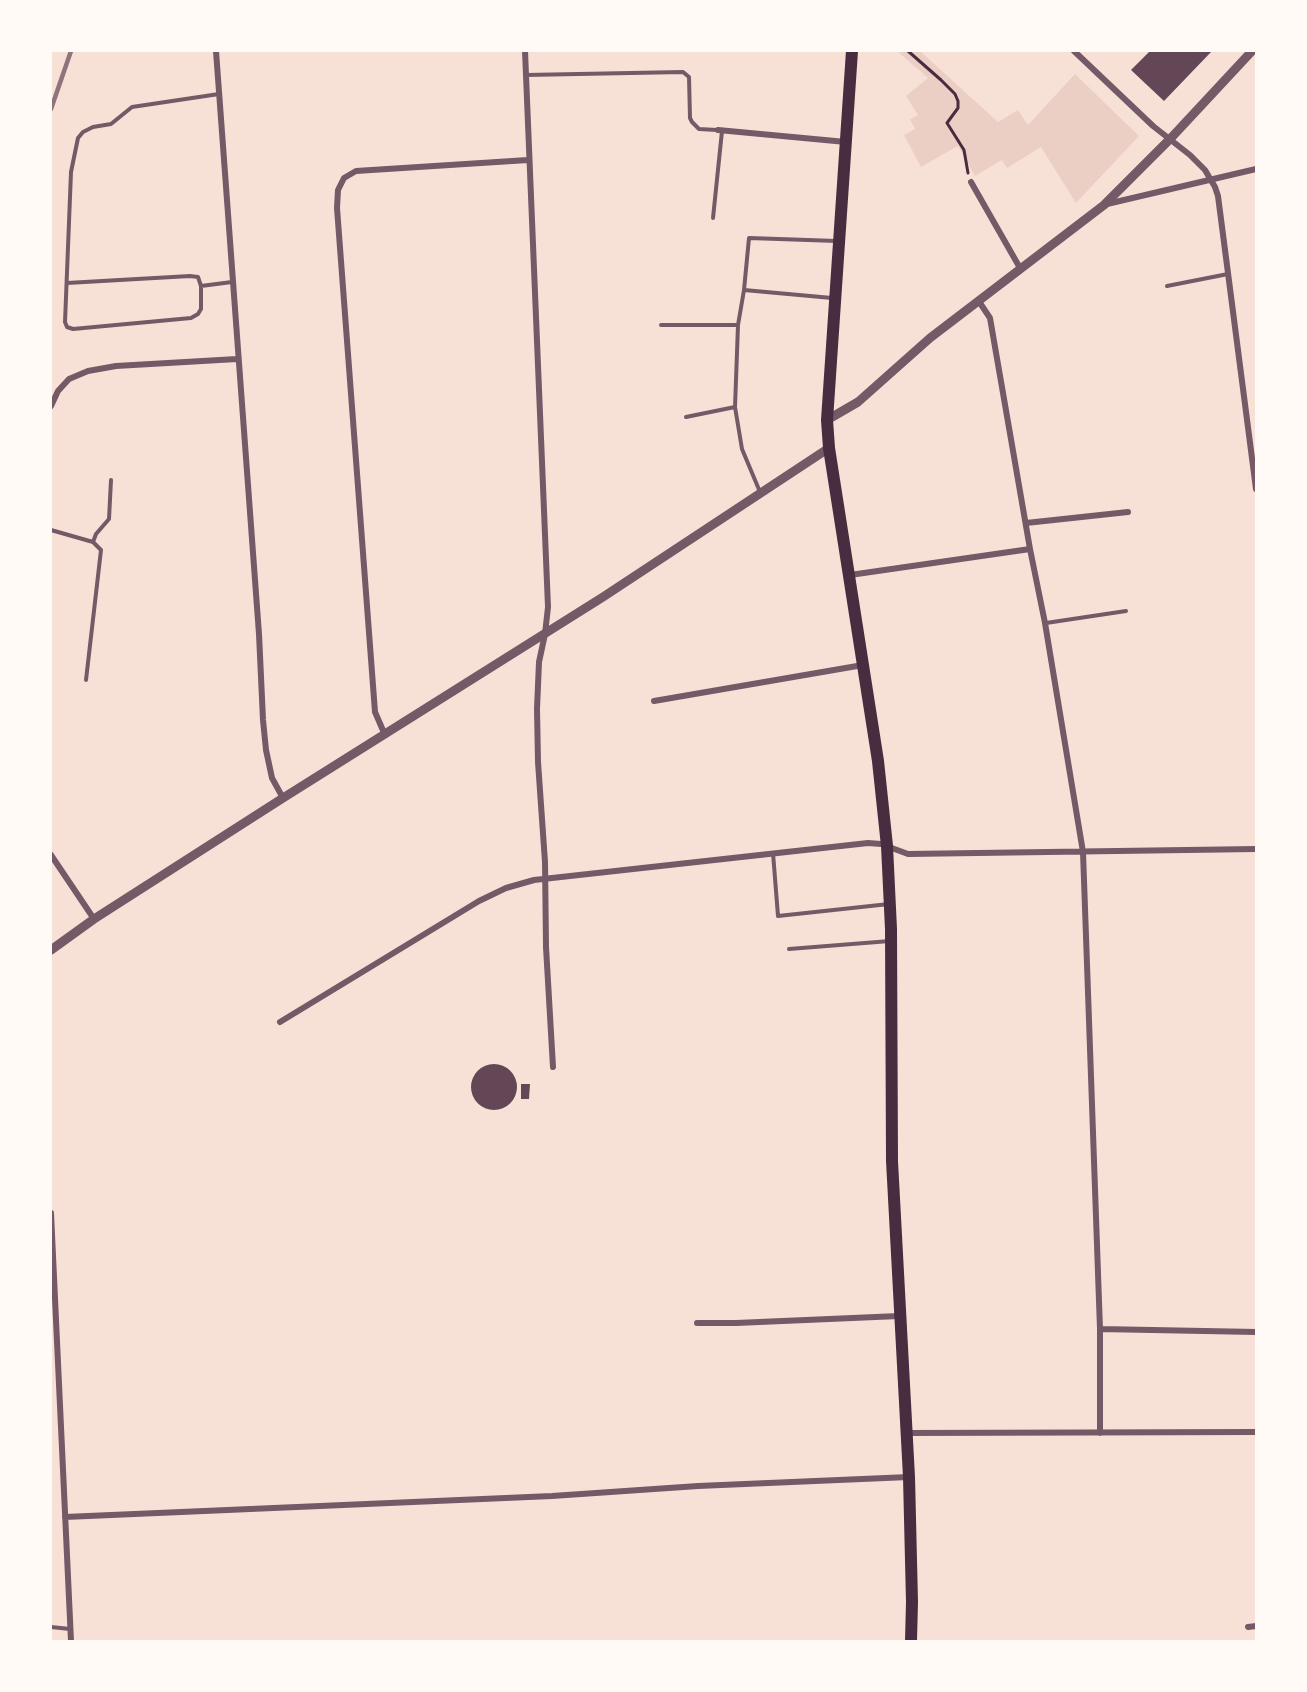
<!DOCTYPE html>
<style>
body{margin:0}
#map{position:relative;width:1307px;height:1692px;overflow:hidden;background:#f7e1d7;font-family:"Archivo Narrow",sans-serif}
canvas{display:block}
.frame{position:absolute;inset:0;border:52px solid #fffaf5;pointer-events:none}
</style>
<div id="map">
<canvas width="1307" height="1692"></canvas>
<div class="frame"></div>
</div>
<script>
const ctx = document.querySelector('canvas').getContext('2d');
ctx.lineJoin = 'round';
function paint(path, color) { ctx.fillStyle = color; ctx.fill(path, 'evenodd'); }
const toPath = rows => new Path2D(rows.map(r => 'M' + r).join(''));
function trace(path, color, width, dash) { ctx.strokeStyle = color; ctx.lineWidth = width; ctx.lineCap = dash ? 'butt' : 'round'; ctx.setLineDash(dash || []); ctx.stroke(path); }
const green = toPath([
 [897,51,920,51,998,122,1018,110,1028,125,1075,74,1139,136,1076,203,1041,147,1007,168,1002,160,975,176,958,146,921,167,904,135,915,129,910,119,918,115,906,96,928,78]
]);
const building = toPath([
 [1150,51,1212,51,1164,101,1131,70],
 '471 1087a23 23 0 1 1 46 0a23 23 0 1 1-46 0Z',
 [521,1084,530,1084,529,1099,521,1099]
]);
const path = toPath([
 [908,51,941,80,955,94,958,101,958,108,947,123,964,150,968,173]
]);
const service = toPath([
 [526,75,683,72,689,77,690,118,692,122,699,129,717,130],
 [713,218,722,131],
 [67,283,190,276,198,277,201,286,201,309,198,314,191,318,73,329,67,327,65,322,71,172,78,138,83,132,93,127,111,124,132,107,219,94],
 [201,286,232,282],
 [1167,286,1228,274],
 [744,290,749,238,837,241],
 [661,325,738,325],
 [686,417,735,407],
 [760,492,742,449,735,407,738,325,744,290,832,298],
 [51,530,93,542,101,550,86,680],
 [93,542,96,534,109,519,111,480],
 [1046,623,1126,611],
 [773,853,778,916,889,904],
 [789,949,890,941],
 [51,1627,70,1629]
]);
const minor = toPath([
 [216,51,259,634,263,720,266,750,272,778,283,798],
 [525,51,548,607,545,634,539,662,537,709,538,762,545,862,546,947,553,1067],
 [1074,51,1153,126,1190,155,1205,170,1215,187,1218,196,1256,489],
 [718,130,846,142],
 [971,182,1020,268],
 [1107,204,1256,169],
 [978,300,990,318,1030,549,1045,623,1083,852,1100,1329,1100,1433],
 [51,406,58,391,69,379,88,371,116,366,237,359],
 [1026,523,1128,512],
 [850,575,1030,549],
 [654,701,863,665],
 [385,735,375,712,337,208,338,190,344,178,356,171,528,160],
 [51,855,94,919],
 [280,1022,479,901,506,888,534,880,868,843,881,844,908,854,1256,849],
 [51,1213,71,1641],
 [697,1323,736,1323,899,1316],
 [1100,1329,1256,1332],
 [907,1433,1256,1432],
 [65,1517,552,1496,698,1486,909,1477],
 [1248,1627,1256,1626]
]);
const tertiary = toPath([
 [827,420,858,402,930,338,1104,205,1171,138,1252,51],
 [51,950,94,919,283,798,603,597,829,448]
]);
const primary = toPath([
 [852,51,827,420,829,448,878,761,887,846,891,929,892,1161,909,1477,912,1602,911,1641]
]);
const rail = toPath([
 [51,109,71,51]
]);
paint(green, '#ebcfc5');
paint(building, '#644757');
trace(path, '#4a2c40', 3);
trace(service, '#755966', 4);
trace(minor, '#755966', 6);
trace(tertiary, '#755966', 9);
trace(primary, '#4a2c40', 12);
trace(rail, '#8f747c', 4.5);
</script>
